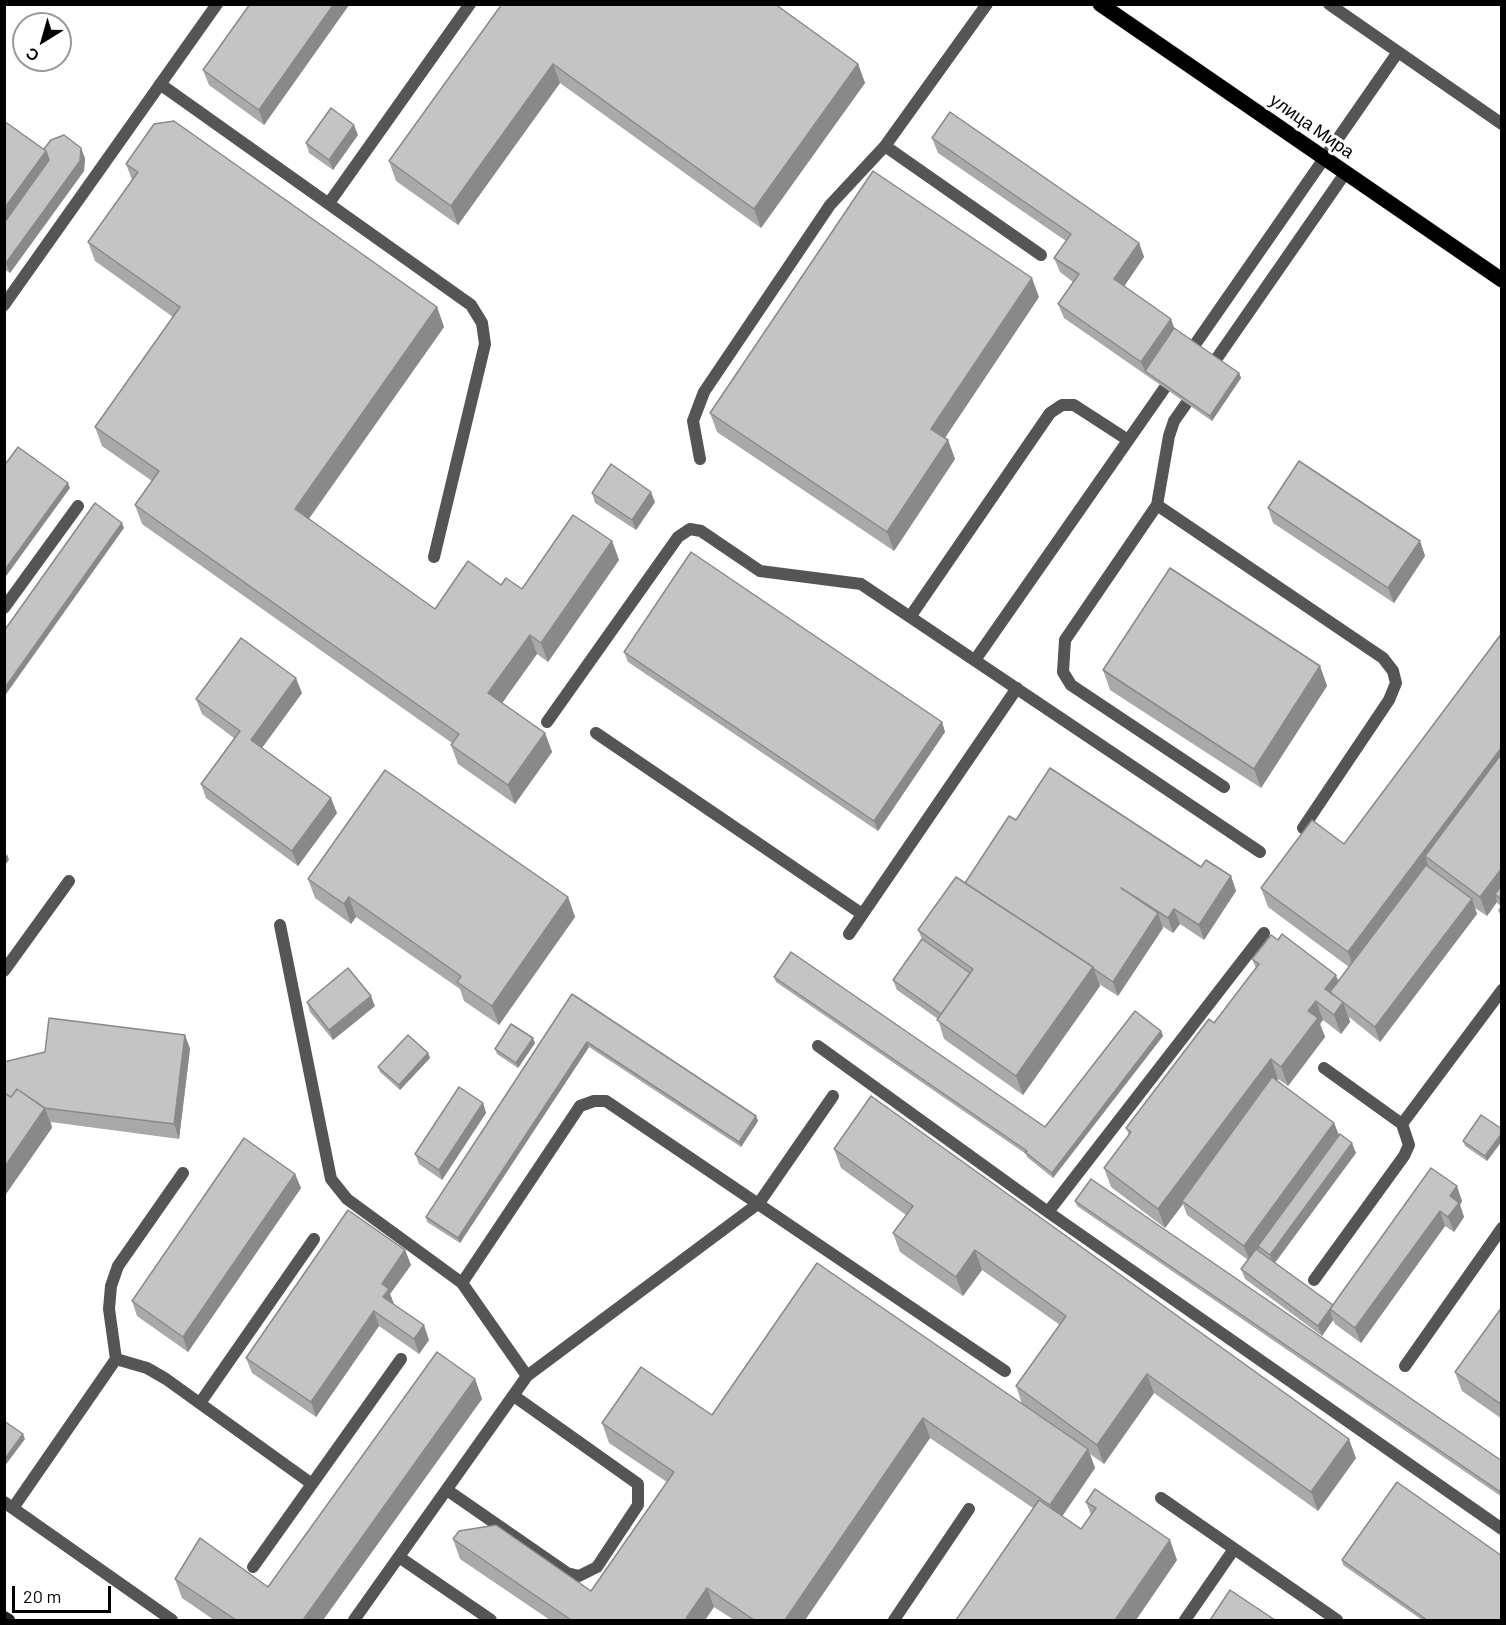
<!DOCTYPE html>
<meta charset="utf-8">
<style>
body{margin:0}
#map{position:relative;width:1506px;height:1625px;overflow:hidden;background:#fff;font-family:Barlow,sans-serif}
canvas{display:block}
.frame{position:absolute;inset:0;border:6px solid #000;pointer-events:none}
.north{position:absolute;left:12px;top:12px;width:60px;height:60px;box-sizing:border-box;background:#fff;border:2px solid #999;border-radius:50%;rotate:217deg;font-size:16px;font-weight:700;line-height:24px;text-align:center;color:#000}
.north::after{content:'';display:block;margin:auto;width:21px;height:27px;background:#000;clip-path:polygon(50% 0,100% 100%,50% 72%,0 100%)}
.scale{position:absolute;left:12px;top:1586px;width:99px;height:27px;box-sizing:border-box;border:3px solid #000;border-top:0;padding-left:8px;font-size:18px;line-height:21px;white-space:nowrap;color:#000;-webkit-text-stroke:4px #fff;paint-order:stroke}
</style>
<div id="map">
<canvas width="1506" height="1625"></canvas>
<div class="frame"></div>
<div class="north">С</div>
<div class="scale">20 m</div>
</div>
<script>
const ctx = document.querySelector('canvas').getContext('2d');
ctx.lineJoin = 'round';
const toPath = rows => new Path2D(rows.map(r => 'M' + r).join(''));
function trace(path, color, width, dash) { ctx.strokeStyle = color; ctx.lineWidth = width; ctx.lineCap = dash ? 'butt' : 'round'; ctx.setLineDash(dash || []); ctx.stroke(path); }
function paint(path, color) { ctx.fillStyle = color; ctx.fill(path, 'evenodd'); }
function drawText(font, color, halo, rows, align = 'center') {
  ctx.font = font + ' Barlow,sans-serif'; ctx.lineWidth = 6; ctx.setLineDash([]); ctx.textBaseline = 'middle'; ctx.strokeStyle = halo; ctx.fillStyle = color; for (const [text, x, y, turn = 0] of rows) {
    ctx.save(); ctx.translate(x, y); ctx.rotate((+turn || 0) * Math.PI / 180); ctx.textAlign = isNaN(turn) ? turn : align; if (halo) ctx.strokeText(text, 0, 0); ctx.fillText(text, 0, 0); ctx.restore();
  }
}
const service = toPath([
 [1329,4,1502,124],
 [160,84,471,305,482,323,485,344,434,557],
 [885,146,1041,255],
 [329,203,470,4],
 [4,305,217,4],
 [1187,356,1398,52],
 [1208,371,1346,172],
 [1195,391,1174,421,1169,436,1157,505,1065,640,1063,672,1071,685,1224,787],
 [700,459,693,421,704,392,830,205,885,146,987,4],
 [1157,505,1383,658,1393,671,1396,683,1389,700,1303,828],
 [4,608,78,506],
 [910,617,1050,413,1062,405,1074,405,1128,440],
 [975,660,1173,376],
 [547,722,678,537,690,529,701,531,760,571,861,584,1260,852],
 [596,733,862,914],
 [280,925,331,1179,347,1199,462,1283,527,1376],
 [849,934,1017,688],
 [4,971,69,881],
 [818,1046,1048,1212,1502,1529],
 [1402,1124,1502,990],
 [1048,1212,1264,933],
 [1314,1280,1404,1156,1409,1145,1402,1124,1324,1068],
 [462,1283,580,1106,594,1101,606,1101,1005,1371],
 [116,1359,147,1368,166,1379,312,1484],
 [1405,1366,1502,1228],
 [200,1403,314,1239],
 [447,1490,567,1573,579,1576,597,1567,638,1505,638,1484,514,1396],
 [1161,1498,1337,1620],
 [4,1502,172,1620],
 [13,1508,116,1359,109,1309,111,1286,118,1266,183,1173],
 [399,1557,491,1620],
 [253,1567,401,1359],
 [354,1620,527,1376,759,1203,833,1096],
 [894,1620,969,1509],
 [1185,1620,1234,1549]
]);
const secondary = toPath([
 [4,1617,9,1620]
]);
const primary = toPath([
 [1100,4,1502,280]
]);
const wall = toPath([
 [250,4,349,5,264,125,209,85,203,70],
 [502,4,858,64,865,83,761,228,560,83,458,225,396,181,389,161],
 [4,121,44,149,85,158,84,171,10,273,4,269],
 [358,135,333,170,309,153,306,143],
 [932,138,1139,243,1144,257,1124,286,1174,328,1239,373,1241,378,1212,421,1064,318,1058,304,1073,282,1060,272,1054,258,1066,241,938,153],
 [126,164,437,307,444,327,309,519,435,609,501,585,522,589,612,541,619,560,548,662,537,654,502,703,545,733,552,752,515,804,458,764,451,745,452,743,142,524,135,505,152,481,102,446,95,427,173,317,95,261,88,242,132,180],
 [1039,297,945,438,948,440,955,459,894,551,717,432,710,413],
 [592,493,655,502,636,530,595,503],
 [1268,508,1420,541,1425,556,1394,603,1273,523],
 [1502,633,1502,919,1498,910,1501,906,1498,904,1497,902,1487,916,1475,908,1477,914,1380,1042,1349,1017,1350,1022,1341,1034,1323,1020,1320,1024,1325,1037,1288,1086,1278,1079,1277,1081,1334,1123,1339,1135,1356,1153,1275,1263,1333,1305,1431,1168,1462,1201,1460,1205,1464,1217,1454,1232,1445,1226,1361,1343,1335,1324,1333,1320,1322,1336,1245,1279,1241,1269,1248,1260,1187,1215,1183,1204,1165,1228,1111,1187,1104,1168,1129,1135,1126,1128,1214,1023,1256,968,1252,959,1338,981,1349,967,1268,907,1261,888,1344,844],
 [624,652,942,722,945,732,878,831,628,662],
 [1320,666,1327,686,1261,788,1110,690,1103,670],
 [302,693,262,747,337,813,298,866,206,798,201,784,234,738,202,714,196,699],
 [1016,820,1201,867,1231,876,1236,891,1204,940,1180,924,1173,933,1162,926,1163,928,1118,996,1099,984,1100,986,1023,1095,944,1039,938,1019,897,990,893,980,922,939,918,930,965,883],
 [308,879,568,897,575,917,499,1025,464,1001,460,989,356,917,351,924,315,898],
 [774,977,1045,1127,1161,1031,1163,1036,1053,1178,1027,1157,1026,1154,776,982],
 [572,994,756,1116,758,1121,741,1147,589,1047,460,1243,427,1222,426,1217],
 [307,1002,375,1006,333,1040,310,1012],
 [185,1035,190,1049,179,1139,51,1122,52,1128,4,1062],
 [535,1043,518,1068,497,1054,495,1049],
 [428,1053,430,1058,400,1090,380,1072,378,1067],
 [483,1103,486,1113,442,1180,419,1164,415,1154],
 [1502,1129,1502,1141,1487,1161,1465,1146,1463,1141],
 [834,1149,1356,1458,1318,1511,1154,1393,1104,1464,1090,1454,1095,1468,1062,1516,1081,1529,1091,1515,1086,1502,1177,1560,1136,1620,1033,1508,930,1438,805,1620,734,1620,714,1607,705,1620,550,1620,460,1559,453,1539,591,1591,667,1482,609,1443,602,1423,712,1415,1022,1404,1016,1386,1060,1325,982,1270,963,1296,900,1252,893,1233,906,1215,841,1168],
 [295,1174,301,1188,188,1352,137,1316,132,1301],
 [1075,1201,1502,1461,1502,1497,1077,1206],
 [405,1250,411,1265,390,1294,394,1304,429,1340,419,1354,379,1326,316,1417,252,1373,246,1358],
 [1502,1307,1502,1419,1462,1391,1455,1372],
 [475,1379,482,1399,323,1620,214,1620,182,1598,175,1579,268,1587],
 [1342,1560,1502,1620,1422,1620,1343,1565]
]);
const shadedWall = toPath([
 [334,4,349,5,264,125,259,110],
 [553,64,560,83,458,225,451,206],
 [858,64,865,83,761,228,754,209],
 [354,125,358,135,333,170,329,160],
 [81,148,85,158,84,171,10,273,6,263],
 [46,151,53,170,4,238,4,209],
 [1139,243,1144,257,1119,294,1114,279],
 [1032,278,1039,297,938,448,931,429],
 [437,307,444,327,302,528,295,509],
 [1171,319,1176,333,1145,371,1141,362],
 [1239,373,1241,378,1212,421,1210,416],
 [948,440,955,459,894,551,887,532],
 [68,483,70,488,4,579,4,571],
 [651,492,655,502,636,530,632,520],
 [122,523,124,528,4,697,4,689],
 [612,541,619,560,548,662,541,643],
 [1420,541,1425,556,1394,603,1388,588],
 [530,635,537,654,495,713,488,693],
 [1320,666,1327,686,1261,788,1254,769],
 [296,678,302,693,257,755,251,740],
 [942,722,945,732,878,831,874,821],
 [545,733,552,752,515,804,508,785],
 [1502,747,1502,775,1425,856,1430,871,1355,972,1348,952],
 [331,798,337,813,298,866,292,851],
 [7,854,9,860,4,866,4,858],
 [1502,868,1502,897,1495,894,1497,902,1487,916,1480,897],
 [1231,876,1236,891,1204,940,1199,925],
 [349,897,356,917,351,924,344,904],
 [568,897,575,917,499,1025,492,1006],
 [1472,899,1477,914,1380,1042,1375,1027],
 [1174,909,1180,924,1173,933,1168,918],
 [1158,913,1163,928,1118,996,1113,982],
 [1093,967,1100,986,1023,1095,1016,1076],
 [1336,975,1343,994,1339,999,1325,989],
 [371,996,375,1006,333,1040,329,1030],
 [1316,1001,1323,1020,1320,1024,1325,1037,1288,1086,1281,1067,1308,1011],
 [1343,1002,1350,1022,1341,1034,1334,1015],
 [1161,1031,1163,1036,1053,1178,1052,1173],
 [185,1035,190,1049,179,1139,174,1124],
 [533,1038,535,1043,518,1068,516,1063],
 [587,1042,589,1047,460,1243,458,1238],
 [428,1053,430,1058,400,1090,399,1085],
 [1271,1059,1278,1079,1184,1202,1182,1201,1183,1204,1165,1228,1158,1209],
 [483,1103,486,1113,442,1180,439,1170],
 [45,1108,52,1128,4,1197,4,1168],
 [756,1116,758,1121,741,1147,739,1142],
 [1334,1123,1340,1138,1258,1246,1259,1248,1250,1261,1244,1246],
 [1502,1133,1502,1141,1487,1161,1485,1156],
 [1352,1143,1356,1153,1273,1265,1270,1255],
 [295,1174,301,1188,188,1352,183,1337],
 [1457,1186,1462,1201,1460,1205,1464,1217,1454,1232,1448,1217,1450,1196],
 [1440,1211,1445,1226,1361,1343,1355,1328],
 [405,1250,411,1265,390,1294,394,1304,383,1297,382,1284],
 [975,1250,982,1270,963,1296,956,1277],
 [1330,1310,1333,1320,1322,1336,1318,1326],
 [374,1311,379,1326,316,1417,311,1402],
 [424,1325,429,1340,419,1354,414,1339],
 [1147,1374,1154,1393,1104,1464,1097,1445],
 [475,1379,482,1399,323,1620,303,1620],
 [923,1418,930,1438,805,1620,785,1620],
 [23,1434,25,1439,4,1467,4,1460],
 [1349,1439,1356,1458,1318,1511,1311,1492],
 [1088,1449,1095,1468,1057,1524,1050,1505],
 [1170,1540,1177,1560,1136,1620,1115,1620],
 [707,1588,714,1607,705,1620,685,1620]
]);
const building = toPath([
 [250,4,334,4,259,110,203,70,250,4],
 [502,4,775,4,858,64,754,209,553,64,451,206,389,161,502,4],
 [331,108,354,125,329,160,306,143,331,108],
 [950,112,1139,243,1114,279,1171,319,1141,362,1058,304,1079,274,1054,258,1071,234,932,138,950,112],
 [4,121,46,151,4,209,4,121],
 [174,121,437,307,295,509,435,609,468,561,501,585,506,578,522,589,573,515,612,541,541,643,530,635,488,693,545,733,508,785,451,745,459,734,135,505,159,471,95,427,180,307,88,242,138,172,126,164,154,124,174,121],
 [64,135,81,148,80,161,6,263,4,262,4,223,49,160,46,151,44,149,51,140,64,135],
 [873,171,1032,278,931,429,948,440,887,532,710,413,873,171],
 [1174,328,1239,373,1210,416,1145,371,1174,328],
 [18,447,68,483,4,571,4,466,18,447],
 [1299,461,1420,541,1388,588,1268,508,1299,461],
 [611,464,651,492,632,520,592,493,611,464],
 [95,503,122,523,4,689,4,631,95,503],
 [691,552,942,722,874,821,624,652,691,552],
 [1170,568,1320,666,1254,769,1103,670,1170,568],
 [1502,633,1502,747,1348,952,1261,888,1312,820,1344,844,1502,633],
 [241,638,296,678,251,740,331,798,292,851,201,784,240,731,196,699,241,638],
 [1502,753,1502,868,1480,897,1425,856,1502,753],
 [1050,768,1201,867,1206,860,1231,876,1199,925,1174,909,1168,918,1121,888,1158,913,1113,982,1094,969,1093,967,965,883,1009,816,1016,820,1050,768],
 [385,770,568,897,492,1006,457,982,461,976,349,897,344,904,308,879,385,770],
 [1426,865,1472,899,1375,1027,1330,992,1426,865],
 [956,877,1093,967,1016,1076,937,1020,973,969,918,930,956,877],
 [1502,885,1502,900,1495,894,1502,885],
 [1282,934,1336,975,1325,989,1343,1002,1334,1015,1316,1001,1308,1011,1318,1018,1281,1067,1271,1059,1158,1209,1104,1168,1131,1132,1126,1128,1209,1019,1214,1023,1259,964,1252,959,1271,935,1278,940,1282,934],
 [922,939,970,973,941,1014,893,980,922,939],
 [791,952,1045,1127,1135,1011,1161,1031,1052,1173,1025,1152,1027,1151,774,977,791,952],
 [348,968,371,996,329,1030,307,1002,348,968],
 [572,994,756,1116,739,1142,587,1042,458,1238,426,1217,572,994],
 [49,1018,185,1035,174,1124,44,1108,17,1089,11,1097,4,1093,4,1062,45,1052,49,1018],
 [511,1024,533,1038,516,1063,495,1049,511,1024],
 [408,1035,428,1053,399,1085,378,1067,408,1035],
 [1272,1077,1334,1123,1244,1246,1182,1201,1272,1077],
 [459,1087,483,1103,439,1170,415,1154,459,1087],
 [17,1089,45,1108,4,1168,4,1093,11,1097,17,1089],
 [871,1096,1349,1439,1311,1492,1147,1374,1097,1445,1016,1386,1066,1316,975,1250,956,1277,893,1233,913,1206,834,1149,871,1096],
 [1481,1115,1502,1129,1502,1133,1485,1156,1463,1141,1481,1115],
 [1340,1134,1352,1143,1270,1255,1258,1246,1340,1134],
 [244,1138,295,1174,183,1337,132,1301,244,1138],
 [1431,1168,1457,1186,1450,1196,1459,1203,1448,1217,1440,1211,1355,1328,1330,1309,1431,1168],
 [1091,1179,1502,1461,1502,1493,1075,1201,1091,1179],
 [348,1210,405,1250,382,1284,389,1289,383,1297,424,1325,414,1339,374,1311,311,1402,246,1358,348,1210],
 [1256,1249,1333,1305,1318,1326,1241,1269,1256,1249],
 [817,1263,1088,1449,1050,1505,923,1418,785,1620,754,1620,707,1588,685,1620,571,1620,453,1539,459,1531,496,1525,591,1591,674,1472,602,1423,641,1367,712,1415,817,1263],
 [1502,1307,1502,1405,1455,1372,1502,1307],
 [437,1352,475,1379,303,1620,236,1620,175,1579,200,1538,268,1587,437,1352],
 [4,1421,23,1434,4,1460,4,1421],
 [1397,1482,1502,1556,1502,1620,1427,1620,1342,1560,1397,1482],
 [1095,1489,1170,1540,1115,1620,956,1620,1039,1500,1081,1529,1096,1508,1086,1502,1095,1489],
 [1230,1590,1275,1620,1210,1620,1230,1590]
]);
const streetNames = [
 ["улица Мира",1312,126,35]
];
trace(primary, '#dbdbdb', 16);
trace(service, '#555', 12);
trace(secondary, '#222', 12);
trace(primary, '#000', 15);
paint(wall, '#a9a9a9');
paint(shadedWall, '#898989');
paint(building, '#c4c4c4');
trace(building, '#898989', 1.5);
drawText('18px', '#000', '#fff', streetNames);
</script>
